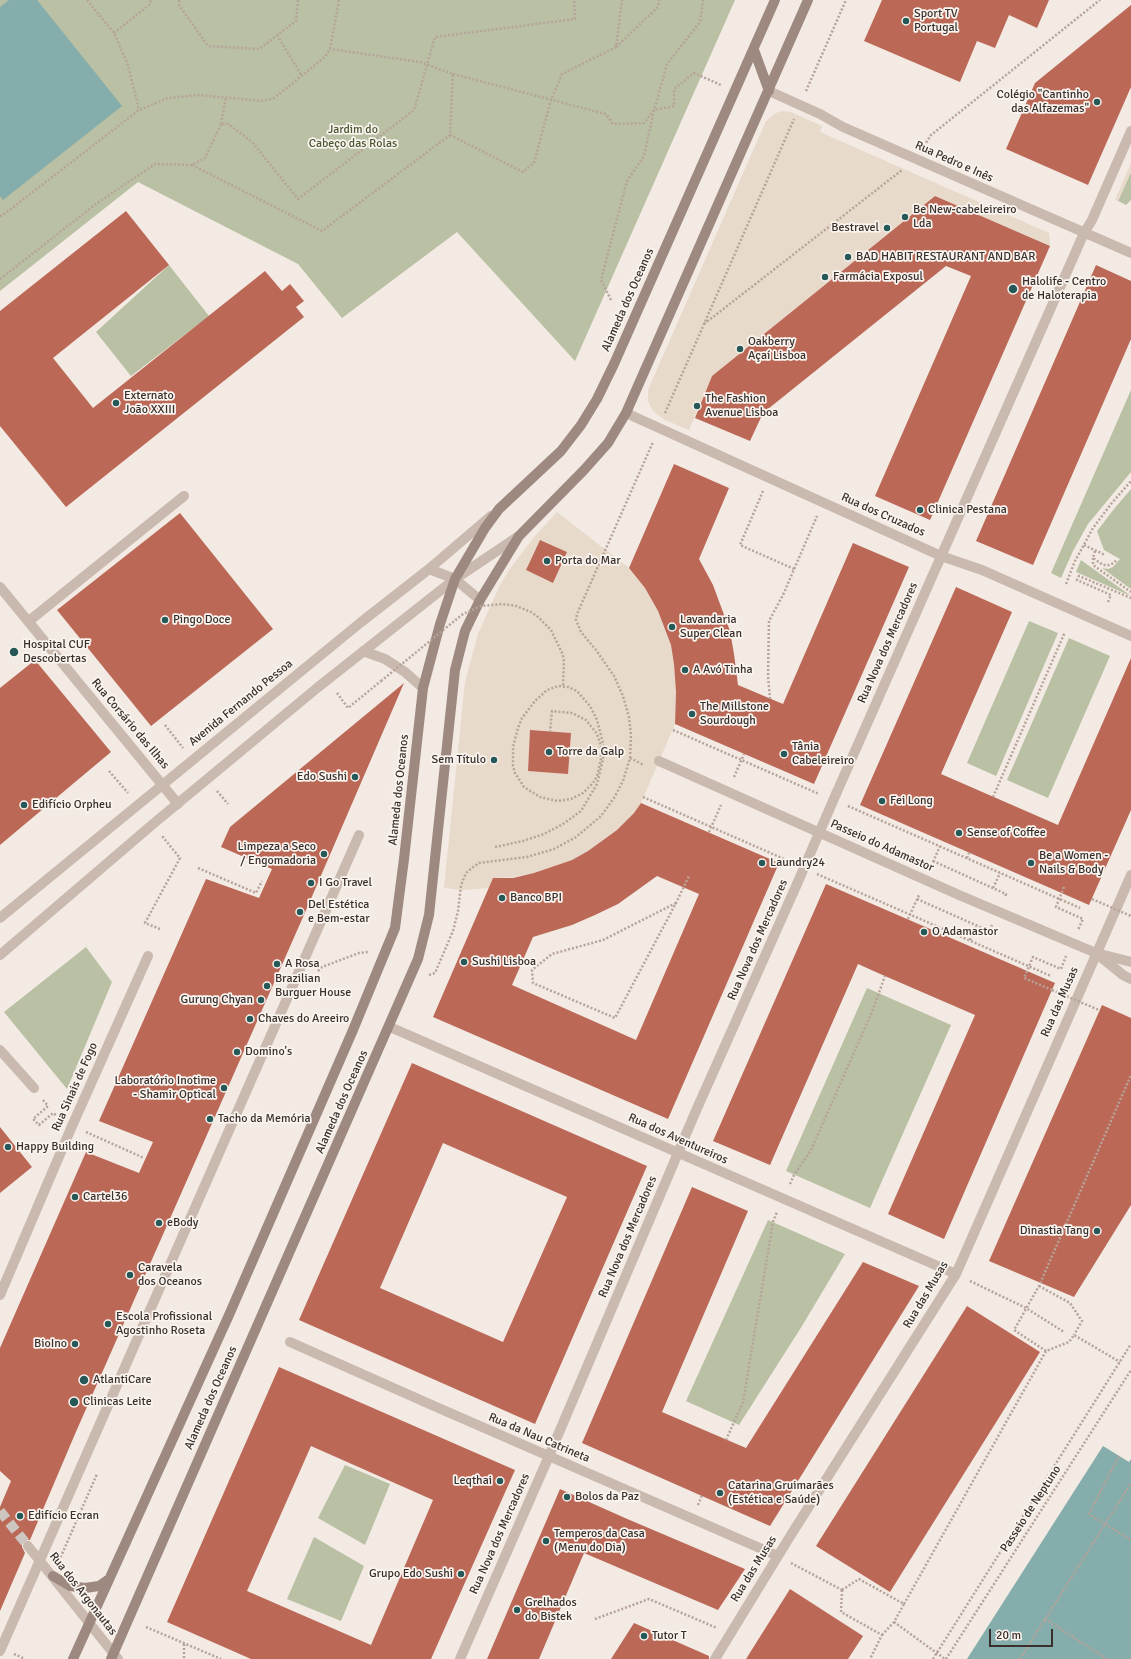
<!DOCTYPE html>
<meta charset="utf-8">
<style>
body{margin:0}
#map{position:relative;width:1131px;height:1659px;overflow:hidden;background:#f2eae3;font-family:Signika,sans-serif}
canvas{display:block}
.scale{position:absolute;left:989px;top:1629px;width:64px;height:18px;box-sizing:border-box;border:2px solid #39302d;border-top:0;padding-left:5px;font-size:12px;line-height:14px;white-space:nowrap;color:#39302d;-webkit-text-stroke:3px #faf4ef;paint-order:stroke}
</style>
<div id="map">
<canvas width="1131" height="1659"></canvas>
<div class="scale">20 m</div>
</div>
<script>
const ctx = document.querySelector('canvas').getContext('2d');
ctx.lineJoin = 'round';
function paint(path, color) { ctx.fillStyle = color; ctx.fill(path, 'evenodd'); }
const toPath = rows => new Path2D(rows.map(r => 'M' + r).join(''));
function trace(path, color, width, dash) { ctx.strokeStyle = color; ctx.lineWidth = width; ctx.lineCap = dash ? 'butt' : 'round'; ctx.setLineDash(dash || []); ctx.stroke(path); }
function drawText(font, color, halo, rows, align = 'center') {
  ctx.font = font + ' Signika,sans-serif'; ctx.lineWidth = 3.5; ctx.setLineDash([]); ctx.textBaseline = 'middle'; ctx.strokeStyle = halo; ctx.fillStyle = color; for (const [text, x, y, turn = 0] of rows) {
    ctx.save(); ctx.translate(x, y); ctx.rotate((+turn || 0) * Math.PI / 180); ctx.textAlign = isNaN(turn) ? turn : align; if (halo) ctx.strokeText(text, 0, 0); ctx.fillText(text, 0, 0); ctx.restore();
  }
}
const green = toPath([
 [0,0,735,0,575,361,457,232,342,318,298,264,138,182,0,291],
 [1131,172,1131,200,1126,205,1118,201],
 [169,265,209,316,131,376,96,332],
 [1131,390,1131,472,1088,524,1073,551,1061,578,1051,573],
 [1131,489,1131,589,1102,568,1108,569,1113,567,1120,559,1104,550,1097,531,1114,509],
 [1081,560,1131,596,1076,572],
 [1029,621,1058,633,996,776,967,763],
 [1069,638,1110,656,1048,798,1007,780],
 [86,947,112,982,67,1089,4,1012],
 [867,988,951,1025,870,1208,786,1171],
 [768,1220,845,1254,802,1326,739,1425,686,1401],
 [345,1465,390,1484,365,1545,318,1518],
 [314,1537,364,1566,341,1621,287,1599]
]);
const plaza = toPath([
 [783,111,791,112,822,126,820,132,1049,233,1050,246,935,196,712,376,689,430,663,419,653,411,648,401,648,390,766,121,776,113],
 [1131,163,1131,172,1118,201,1115,200],
 [557,512,629,568,645,588,658,611,671,645,674,664,676,692,675,724,641,803,634,813,617,830,588,851,572,860,534,873,513,877,493,878,489,888,464,890,444,888,465,682,478,634,499,587,509,570,534,537],
 [540,540,567,552,553,583,526,570],
 [530,731,568,773,528,771]
]);
const water = toPath([
 [9,0,37,0,122,106,3,200,0,196,0,7],
 [1103,1446,1129,1462,1131,1459,1131,1659,967,1659]
]);
const building = toPath([
 [882,0,1049,0,1037,28,1009,15,995,48,977,41,960,82,864,41],
 [1131,5,1131,87,1088,185,1006,149,1035,83],
 [935,196,1050,246,930,520,875,496,971,276,946,266,763,413,750,441,695,418,712,376],
 [126,211,169,265,53,358,93,408,265,271,282,291,290,284,304,301,296,307,304,317,66,507,0,426,0,311],
 [1096,265,1131,281,1131,339,1033,565,976,541],
 [674,464,729,488,699,559,713,585,730,631,734,654,738,685,783,704,853,543,909,567,814,784,675,724,676,692,674,664,671,645,658,611,645,588,629,568],
 [180,513,273,629,151,726,57,610],
 [540,540,567,552,553,583,526,570],
 [956,587,1012,612,941,774,1058,825,1131,658,1131,810,1089,905,860,805],
 [35,660,111,752,0,845,0,688],
 [404,683,307,908,75,1434,30,1540,27,1540,22,1543,22,1547,25,1553,0,1611,0,1507,11,1481,0,1471,0,1348,86,1152,139,1173,153,1142,99,1121,206,879,259,898,272,869,221,847,230,827],
 [530,730,571,733,568,774,528,771],
 [641,803,779,863,668,1119,433,1017,493,878,513,878,534,873,572,860,588,851,617,830,634,813],
 [657,876,699,894,636,1040,512,985,533,937,572,925,595,915,618,904],
 [826,884,1055,983,944,1239,888,1214,975,1015,878,973,858,964,770,1165,713,1141],
 [1102,1005,1131,1018,1131,1205,1074,1297,989,1261],
 [412,1063,647,1166,535,1424,299,1320],
 [443,1143,567,1197,503,1342,380,1288],
 [0,1127,32,1167,0,1193],
 [692,1187,748,1211,662,1412,746,1448,863,1262,919,1286,770,1526,582,1443],
 [967,1306,1040,1352,890,1592,816,1546],
 [279,1367,515,1470,431,1659,251,1659,167,1622],
 [311,1446,433,1500,371,1645,247,1591],
 [560,1489,625,1518,745,1569,718,1610,584,1553,539,1659,487,1659],
 [790,1589,863,1636,848,1659,746,1659],
 [634,1623,709,1656,709,1659,611,1659]
]);
const minorTunnel = toPath([
 [0,1511,28,1546]
]);
const path = toPath([
 [87,0,114,33,128,65,139,110],
 [179,0,179,5,208,46,259,49,296,21,298,0],
 [114,33,150,4,151,0],
 [277,35,302,76],
 [616,47,658,7,659,0],
 [453,74,606,114,613,124,644,123,654,110,674,106,674,89,694,73,721,85],
 [806,91,846,0],
 [221,124,226,97],
 [450,135,523,172,534,163,551,100,562,74,616,47,622,0],
 [924,146,931,135,1100,0],
 [192,165,322,231,450,135,453,74,420,62,330,49],
 [0,216,3,215,139,110,168,98,198,95,263,101,274,98,325,57,330,49,339,0],
 [0,279,96,204,155,164,192,165,205,158,221,124,228,124,252,142,298,199,414,110,435,37,575,19,574,0],
 [611,300,601,280,627,181,644,156,654,110,667,64,700,22,703,0],
 [704,324,902,170],
 [665,413,794,119],
 [763,491,740,545,794,569],
 [1084,545,1105,555],
 [1095,551,1093,558,1103,565,1109,565,1114,563,1117,559],
 [1093,558,1093,565,1131,592],
 [1066,584,1075,561,1093,528,1111,504,1131,481],
 [1108,602,1111,595,1077,580,1079,576,1131,598],
 [337,693,348,708,381,681],
 [770,699,768,676,769,621,783,595,817,516],
 [165,725,183,748],
 [673,730,819,794],
 [630,758,644,765],
 [109,771,128,793],
 [734,777,744,754],
 [217,791,228,804],
 [643,797,791,862],
 [993,797,1065,632],
 [848,806,1080,908],
 [709,832,721,805],
 [495,847,523,841,544,834,563,824,581,811,597,784,604,755,604,747,597,720,590,706,577,691,568,687,558,686,547,690,535,701,522,718,518,728,513,747,513,766,515,773,524,787,540,797,557,801,571,799,583,793,593,783,597,776,601,759,601,746,597,734,586,720,572,713,552,711,550,732],
 [967,858,969,853],
 [933,861,1006,894,1005,897],
 [933,862,940,846],
 [198,868,256,893,262,881],
 [817,874,1051,976],
 [1064,887,1056,907,1083,919,1078,930],
 [993,888,1000,873],
 [917,899,989,931,992,925],
 [676,903,603,940,552,954,532,970,533,983,615,1018,676,903,689,876],
 [908,919,919,895],
 [160,929,145,923,180,858,162,836],
 [970,940,976,926],
 [318,971,322,967,359,953,368,952],
 [429,975,435,973,453,931,458,911,461,885,466,873,472,868,479,863,527,857,554,849,576,837,601,816,614,798,623,781,630,758,631,735,629,717,623,696,614,676,596,650,581,632,576,620,577,614,653,442],
 [1052,990,1024,978,1033,957,1061,969,1066,956],
 [43,1100,48,1106,33,1119,39,1125,53,1113,59,1117],
 [86,1132,144,1158],
 [790,1184,794,1175,811,1150,872,1012,885,976],
 [970,1281,1026,1308,1064,1332],
 [1039,1286,1070,1303,1082,1321,1074,1335],
 [1046,1351,1014,1330,1039,1286,1131,1075],
 [726,1440,743,1402,773,1222,777,1212],
 [1119,1456,1089,1514,1131,1540],
 [698,1505,702,1495],
 [59,1561,97,1474],
 [791,1563,842,1590],
 [842,1590,859,1579,904,1604,894,1622,882,1635],
 [842,1590,841,1612,882,1635,870,1659],
 [904,1604,1046,1351,1069,1342,1074,1335,1120,1362],
 [595,1619,649,1599,717,1628],
 [1045,1619,1107,1659],
 [894,1622,945,1659],
 [146,1627,221,1659],
 [184,1644,184,1659],
 [14,1654,25,1659],
 [933,1659,1131,1344],
 [946,1659,1131,1370],
 [1020,1659,1131,1483]
]);
const service = toPath([
 [1084,233,1092,220,1131,131],
 [29,621,184,496],
 [1096,953,1123,975,1131,979],
 [1100,954,1131,962]
]);
const pedestrian = toPath([
 [659,761,959,895,1096,953],
 [797,884,836,794],
 [0,1651,359,835]
]);
const minor = toPath([
 [769,91,820,114,843,127,1131,253],
 [626,413,941,556,982,570,1131,636],
 [0,587,178,804],
 [836,794,1084,233],
 [390,1027,956,1274],
 [0,1050,34,1088],
 [0,1295,72,1126,148,956],
 [290,1342,434,1406,778,1556],
 [28,1546,118,1659],
 [460,1659,549,1456,695,1113,797,884],
 [715,1659,789,1538,956,1274,1131,875]
]);
const tertiary = toPath([
 [429,569,455,579,480,600],
 [363,651,385,659,405,672,423,688],
 [0,918,360,623,429,569,491,516],
 [0,955,153,824,317,688,455,579,519,536]
]);
const secondary = toPath([
 [754,50,769,91],
 [53,1576,70,1586,85,1588,99,1586,109,1579],
 [73,1659,229,1315,353,1030,395,928,404,859,423,688,440,624,455,579,485,528,499,509,561,451,581,425,597,399,614,364,775,0],
 [111,1659,418,959,429,915,455,670,465,631,480,600,519,536,584,470,608,443,626,413,808,0]
]);
const pathBridge = toPath([
 [381,681,463,614,481,606,502,604,516,606,531,612,538,617,551,630,563,655,564,662,563,686],
 [1092,899,1131,916],
 [1052,990,1099,1010]
]);
const markers = [
 [906,21,4,"#255857"],
 [1097,102,4,"#255857"],
 [905,217,4,"#255857"],
 [887,228,4,"#255857"],
 [848,257,4,"#255857"],
 [825,277,4,"#255857"],
 [1013,289,5,"#255857"],
 [740,349,4,"#255857"],
 [116,403,4,"#255857"],
 [697,406,4,"#255857"],
 [920,510,4,"#255857"],
 [547,561,4,"#255857"],
 [165,620,4,"#255857"],
 [672,627,4,"#255857"],
 [14,652,5,"#255857"],
 [685,670,4,"#255857"],
 [692,714,4,"#255857"],
 [549,752,4,"#255857"],
 [784,754,4,"#255857"],
 [494,760,4,"#255857"],
 [355,777,4,"#255857"],
 [882,801,4,"#255857"],
 [24,805,4,"#255857"],
 [959,833,4,"#255857"],
 [324,854,4,"#255857"],
 [762,863,4,"#255857"],
 [1031,863,4,"#255857"],
 [311,883,4,"#255857"],
 [502,898,4,"#255857"],
 [300,912,4,"#255857"],
 [924,932,4,"#255857"],
 [464,962,4,"#255857"],
 [277,964,4,"#255857"],
 [267,986,4,"#255857"],
 [261,1000,4,"#255857"],
 [250,1019,4,"#255857"],
 [237,1052,4,"#255857"],
 [224,1088,4,"#255857"],
 [210,1119,4,"#255857"],
 [8,1147,4,"#255857"],
 [75,1197,4,"#255857"],
 [159,1223,4,"#255857"],
 [1097,1231,4,"#255857"],
 [130,1275,4,"#255857"],
 [108,1324,4,"#255857"],
 [75,1344,4,"#255857"],
 [84,1380,5,"#255857"],
 [74,1402,5,"#255857"],
 [500,1481,4,"#255857"],
 [720,1493,4,"#255857"],
 [567,1497,4,"#255857"],
 [20,1516,4,"#255857"],
 [546,1541,4,"#255857"],
 [461,1574,4,"#255857"],
 [517,1610,4,"#255857"],
 [644,1636,4,"#255857"]
];
const poiNames = [
 ["Sport TV",914,14],
 ["Portugal",914,28],
 ["Colégio \"Cantinho",1089,95,"right"],
 ["das Alfazemas\"",1089,109,"right"],
 ["Be New-cabeleireiro",913,210],
 ["Lda",913,224],
 ["Bestravel",879,228,"right"],
 ["BAD HABIT RESTAURANT AND BAR",856,257],
 ["Farmácia Exposul",833,277],
 ["Halolife - Centro",1022,282],
 ["de Haloterapia",1022,296],
 ["Oakberry",748,342],
 ["Açaí Lisboa",748,356],
 ["Externato",124,396],
 ["João XXIII",124,410],
 ["The Fashion",705,399],
 ["Avenue Lisboa",705,413],
 ["Clinica Pestana",928,510],
 ["Porta do Mar",555,561],
 ["Pingo Doce",173,620],
 ["Lavandaria",680,620],
 ["Super Clean",680,634],
 ["Hospital CUF",23,645],
 ["Descobertas",23,659],
 ["A Avó Tinha",693,670],
 ["The Millstone",700,707],
 ["Sourdough",700,721],
 ["Tânia",792,747],
 ["Cabeleireiro",792,761],
 ["Torre da Galp",557,752],
 ["Sem Título",486,760,"right"],
 ["Edo Sushi",347,777,"right"],
 ["Fei Long",890,801],
 ["Edifício Orpheu",32,805],
 ["Sense of Coffee",967,833],
 ["Limpeza a Seco",316,847,"right"],
 ["/ Engomadoria",316,861,"right"],
 ["Be a Women -",1039,856],
 ["Nails & Body",1039,870],
 ["Laundry24",770,863],
 ["I Go Travel",319,883],
 ["Banco BPI",510,898],
 ["Del Estética",308,905],
 ["e Bem-estar",308,919],
 ["O Adamastor",932,932],
 ["Sushi Lisboa",472,962],
 ["A Rosa",285,964],
 ["Brazilian",275,979],
 ["Burguer House",275,993],
 ["Gurung Chyan",253,1000,"right"],
 ["Chaves do Areeiro",258,1019],
 ["Domino's",245,1052],
 ["Laboratório Inotime",216,1081,"right"],
 ["- Shamir Optical",216,1095,"right"],
 ["Tacho da Memória",218,1119],
 ["Happy Building",16,1147],
 ["Cartel36",83,1197],
 ["eBody",167,1223],
 ["Dinastia Tang",1089,1231,"right"],
 ["Caravela",138,1268],
 ["dos Oceanos",138,1282],
 ["Escola Profissional",116,1317],
 ["Agostinho Roseta",116,1331],
 ["BioIno",67,1344,"right"],
 ["AtlantiCare",93,1380],
 ["Clinicas Leite",83,1402],
 ["Leqthai",492,1481,"right"],
 ["Catarina Gruimarães",728,1486],
 ["(Estética e Saúde)",728,1500],
 ["Bolos da Paz",575,1497],
 ["Edifício Ecran",28,1516],
 ["Temperos da Casa",554,1534],
 ["(Menu do Dia)",554,1548],
 ["Grupo Edo Sushi",453,1574,"right"],
 ["Grelhados",525,1603],
 ["do Bistek",525,1617],
 ["Tutor T",652,1636]
];
const parkNames = [
 ["Jardim do",353,130],
 ["Cabeço das Rolas",353,144]
];
const streetNames = [
 ["Rua Pedro e Inês",954,162,24],
 ["Alameda dos Oceanos",628,300,-66],
 ["Rua dos Cruzados",883,515,24],
 ["Rua Nova dos Mercadores",888,643,-66],
 ["Avenida Fernando Pessoa",241,703,-39],
 ["Rua Corsário das Ilhas",130,724,50],
 ["Alameda dos Oceanos",399,790,-84],
 ["Passeio do Adamastor",882,846,24],
 ["Rua Nova dos Mercadores",758,940,-66],
 ["Rua das Musas",1060,1002,-66],
 ["Rua Sinais de Fogo",75,1087,-66],
 ["Alameda dos Oceanos",342,1102,-66],
 ["Rua dos Aventureiros",678,1139,24],
 ["Rua Nova dos Mercadores",628,1237,-67],
 ["Rua das Musas",926,1295,-59],
 ["Alameda dos Oceanos",211,1398,-66],
 ["Rua da Nau Catrineta",539,1438,23],
 ["Passeio de Neptuno",1031,1509,-57],
 ["Rua Nova dos Mercadores",500,1534,-66],
 ["Rua das Musas",754,1569,-58],
 ["Rua dos Argonautas",83,1594,52]
];
paint(green, '#b9c0a3');
paint(plaza, '#e8dacb');
paint(water, '#84adac');
paint(building, '#bc6857');
trace(minorTunnel, '#cdc5bf', 10, [10, 5]);
trace(path, '#b6a399', 2.5, [2, 2]);
trace(service, '#cab9af', 10);
trace(pedestrian, '#cab9af', 10);
trace(minor, '#cab9af', 10);
trace(tertiary, '#cab9af', 10);
trace(secondary, '#9d8980', 10);
trace(pathBridge, '#b6a399', 2.5, [2, 2]);
for (const [x, y, r, color] of markers) { const dot = new Path2D(); dot.arc(x, y, r, 0, 2 * Math.PI); ctx.fillStyle = color; ctx.fill(dot); trace(dot, '#faf4ef', 1.5); }
drawText('12px', '#39302d', '#faf4ef', poiNames, 'left');
drawText('12px', '#4b5632', '#faf4ef', parkNames);
drawText('12px', '#39302d', '#faf4ef', streetNames);
</script>
